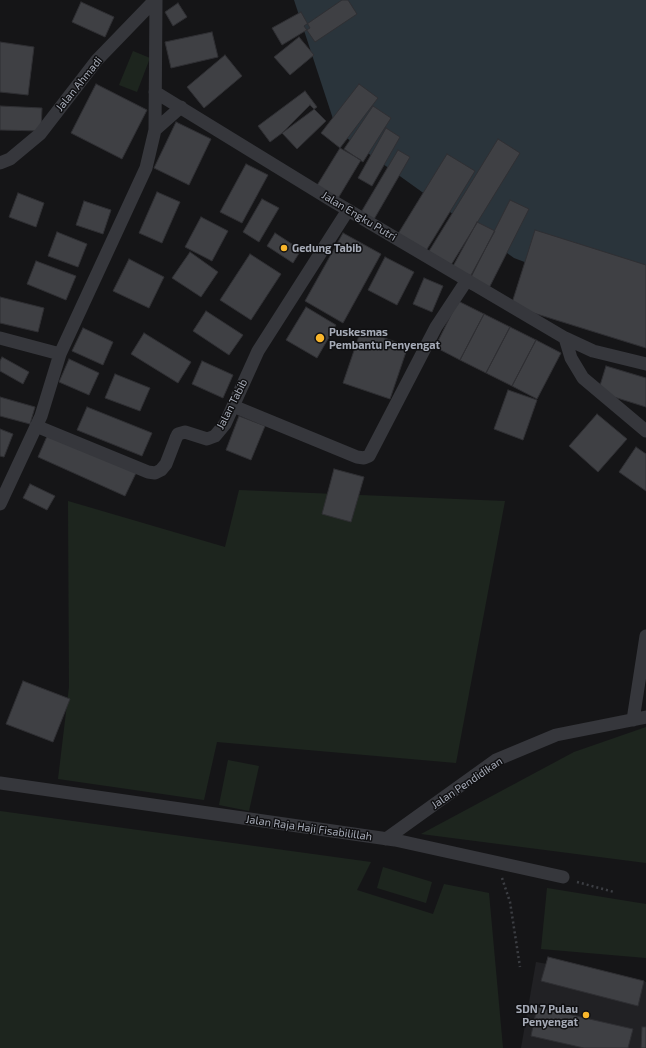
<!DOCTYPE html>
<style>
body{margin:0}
canvas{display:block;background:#151517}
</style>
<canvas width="646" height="1048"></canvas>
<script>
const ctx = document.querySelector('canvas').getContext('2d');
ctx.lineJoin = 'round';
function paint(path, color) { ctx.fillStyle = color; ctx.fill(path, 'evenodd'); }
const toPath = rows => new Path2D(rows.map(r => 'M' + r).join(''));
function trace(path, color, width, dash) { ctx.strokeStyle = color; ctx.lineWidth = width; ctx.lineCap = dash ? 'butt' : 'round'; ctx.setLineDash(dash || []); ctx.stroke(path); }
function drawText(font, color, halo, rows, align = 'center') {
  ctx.font = font + ' "Exo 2",sans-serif'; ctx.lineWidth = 3; ctx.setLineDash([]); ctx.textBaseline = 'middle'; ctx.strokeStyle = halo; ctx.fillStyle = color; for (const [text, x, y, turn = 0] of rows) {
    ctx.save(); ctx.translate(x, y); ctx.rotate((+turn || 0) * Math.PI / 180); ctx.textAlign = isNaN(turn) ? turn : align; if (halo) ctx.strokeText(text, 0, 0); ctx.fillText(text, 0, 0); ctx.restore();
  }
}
const built = toPath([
 [536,962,646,982,646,1048,521,1048]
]);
const green = toPath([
 [133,51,150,58,137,92,119,85],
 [239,490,505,501,456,763,217,742,204,800,58,779,69,687,68,501,225,547],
 [646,727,646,863,421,834,574,752],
 [228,760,259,766,249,811,219,805],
 [0,811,371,862,357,890,433,914,444,884,489,893,503,1048,0,1048],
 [383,867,432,882,426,903,377,888],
 [547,888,646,904,646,958,541,949]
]);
const water = toPath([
 [294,0,646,0,646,308,514,258,337,131]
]);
const building = toPath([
 [342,0,348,0,357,14,315,42,304,26,342,0],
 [81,2,114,17,105,37,72,22,81,2],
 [178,3,187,17,173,26,165,12,178,3],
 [301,12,310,28,282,45,272,28,301,12],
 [212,32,218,57,171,68,165,42,212,32],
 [299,37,314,55,290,75,274,57,299,37],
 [0,42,34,47,28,95,0,92,0,42],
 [225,55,242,76,204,108,187,87,225,55],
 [96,84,147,110,122,159,71,133,96,84],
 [359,84,378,98,340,148,321,133,359,84],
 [305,91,317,107,270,142,258,126,305,91],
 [310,105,326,121,297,149,282,133,310,105],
 [0,106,42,108,41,131,0,130,0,106],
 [373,106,391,118,363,162,344,149,373,106],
 [176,122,211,139,189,185,154,168,176,122],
 [386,128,400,137,372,186,358,178,386,128],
 [498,139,520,153,448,270,426,256,498,139],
 [340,148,361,160,337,200,316,187,340,148],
 [398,150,410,157,373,221,360,214,398,150],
 [447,154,475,171,421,259,393,242,447,154],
 [246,164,268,175,242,223,220,212,246,164],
 [157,192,180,202,162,243,139,233,157,192],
 [18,193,44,203,36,227,9,217,18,193],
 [262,199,279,208,259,242,243,232,262,199],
 [510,200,529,209,485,296,466,287,510,200],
 [84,201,111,210,103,234,76,225,84,201],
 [201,217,228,231,212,261,185,247,201,217],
 [477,222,495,231,470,277,452,268,477,222],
 [535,230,646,265,646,348,511,306,535,230],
 [57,232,87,244,78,267,48,256,57,232],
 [275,233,301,250,293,263,267,246,275,233],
 [343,233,381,254,343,323,305,301,343,233],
 [190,252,218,272,201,297,172,278,190,252],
 [250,254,281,274,251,320,220,300,250,254],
 [385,257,414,272,397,305,368,290,385,257],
 [129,259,164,277,149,308,113,291,129,259],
 [36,261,76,276,66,300,27,284,36,261],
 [424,278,443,286,432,312,413,304,424,278],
 [0,297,44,308,38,332,0,323,0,297],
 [458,301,484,314,460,360,435,347,458,301],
 [306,307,336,325,317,358,286,340,306,307],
 [206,311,243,335,229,355,193,331,206,311],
 [484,314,510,327,486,373,460,360,484,314],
 [510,327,536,340,512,386,486,373,510,327],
 [83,328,113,342,103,365,72,351,83,328],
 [361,330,408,346,390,399,343,383,361,330],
 [144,333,191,362,178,383,131,354,144,333],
 [536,340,561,353,537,399,512,386,536,340],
 [2,357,29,372,23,384,0,371,0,361,2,357],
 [69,359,99,373,89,395,59,382,69,359],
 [202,361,233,375,223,398,192,384,202,361],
 [606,366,646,378,646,407,598,392,606,366],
 [115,374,150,388,140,411,105,398,115,374],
 [508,390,537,400,523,440,494,429,508,390],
 [0,397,35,407,30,424,0,416,0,397],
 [87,407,152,433,142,456,77,430,87,407],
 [597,414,627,439,598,472,569,446,597,414],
 [239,416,265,426,251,460,226,450,239,416],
 [0,429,13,434,4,457,0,456,0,429],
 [48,434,136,473,125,496,38,457,48,434],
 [636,447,646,454,646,491,619,472,636,447],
 [334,469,364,477,351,522,322,514,334,469],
 [30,484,55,496,47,510,23,498,30,484],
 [23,681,70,699,53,742,6,724,23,681],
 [548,957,644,981,638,1006,541,981,548,957],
 [537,1007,633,1029,628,1048,584,1048,531,1036,537,1007],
 [642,1027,646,1027,646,1048,641,1048,642,1027]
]);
const path = toPath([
 [502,878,510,902,520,967],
 [577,882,614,892]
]);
const minor = toPath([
 [155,92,331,200,565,338,593,351,646,364],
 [155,130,181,107],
 [0,163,10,159,40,134,97,60,155,0],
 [0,338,60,354],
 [565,338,571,358,583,378,646,431],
 [233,406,357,457,364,458,369,456,436,327,467,280],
 [36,426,148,472,155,473,161,470,166,464,176,438,178,434,185,432,207,439,215,436,225,424,258,351,348,210],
 [0,504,41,416,60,354,146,168,155,130,156,0],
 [633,720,646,636],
 [0,783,395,840,563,877],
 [386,839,496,760,556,735,646,717]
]);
const markers = [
 [284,248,4,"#f9b62b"],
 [320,338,5,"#f9b62b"],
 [586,1015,4,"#f9b62b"]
];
const streetNames = [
 ["Jalan Ahmadi",79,84,-51],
 ["Jalan Engku Putri",359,216,31],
 ["Jalan Tabib",232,404,-63],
 ["Jalan Pendidikan",467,783,-34],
 ["Jalan Raja Haji Fisabilillah",309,828,8]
];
const poiNames = [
 ["Gedung Tabib",292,248],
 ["Puskesmas",329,332],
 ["Pembantu Penyengat",329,345],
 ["SDN 7 Pulau",578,1009,"right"],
 ["Penyengat",578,1022,"right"]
];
paint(built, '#212124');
paint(green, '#1d251e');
paint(water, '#2a343b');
paint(building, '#3f4044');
trace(building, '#2f2f33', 1);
trace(path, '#3c3e43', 2.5, [2, 3]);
trace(minor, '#36373c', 13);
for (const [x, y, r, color] of markers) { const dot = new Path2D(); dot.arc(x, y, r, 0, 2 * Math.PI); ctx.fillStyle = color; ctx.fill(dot); trace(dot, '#101012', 1.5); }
drawText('11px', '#a6abb7', '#101012', streetNames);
drawText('bold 11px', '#a6abb7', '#101012', poiNames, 'left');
</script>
